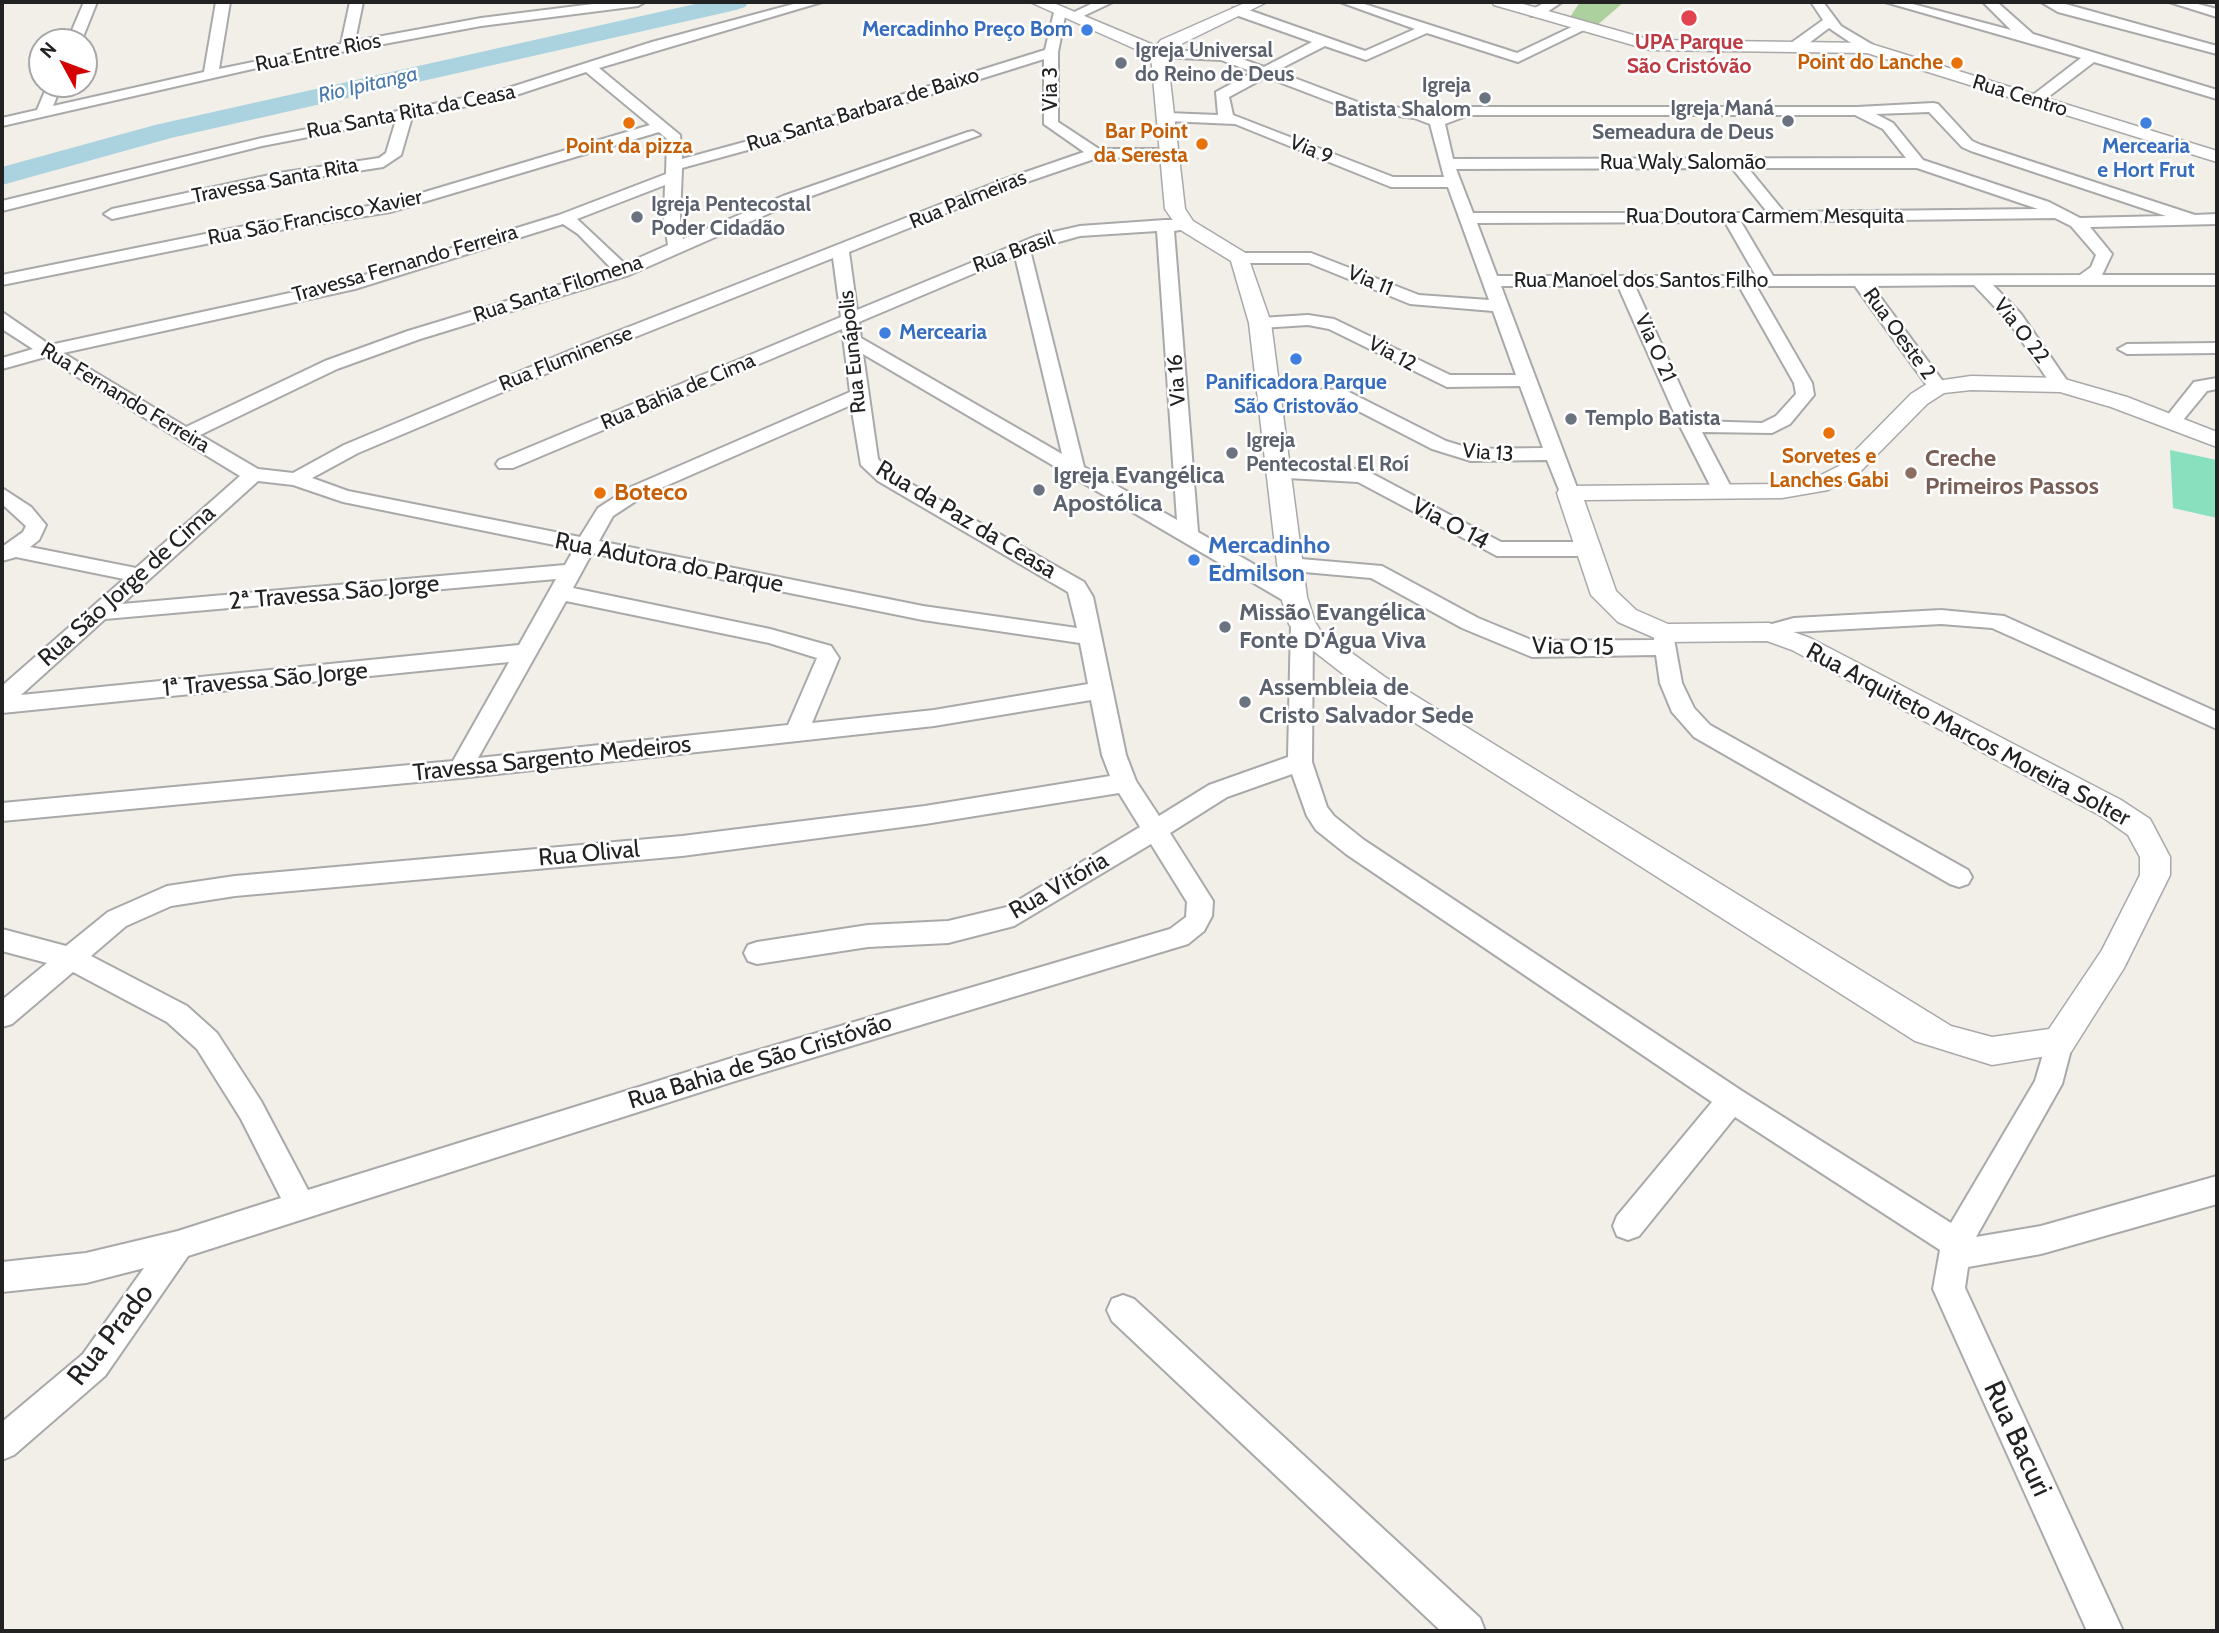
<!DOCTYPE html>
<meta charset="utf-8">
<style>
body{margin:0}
#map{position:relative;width:2219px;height:1633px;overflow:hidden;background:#f2efe9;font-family:Cabin,sans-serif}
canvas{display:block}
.frame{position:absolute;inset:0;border:4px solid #222;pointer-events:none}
.north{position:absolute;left:28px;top:28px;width:70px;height:70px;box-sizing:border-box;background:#fff;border:2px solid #a7a7a7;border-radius:50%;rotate:311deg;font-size:19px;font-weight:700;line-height:28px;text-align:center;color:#222}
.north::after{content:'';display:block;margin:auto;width:24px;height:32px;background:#d40000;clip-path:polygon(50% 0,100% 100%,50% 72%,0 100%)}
</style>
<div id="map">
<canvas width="2219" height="1633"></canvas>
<div class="frame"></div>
<div class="north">N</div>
</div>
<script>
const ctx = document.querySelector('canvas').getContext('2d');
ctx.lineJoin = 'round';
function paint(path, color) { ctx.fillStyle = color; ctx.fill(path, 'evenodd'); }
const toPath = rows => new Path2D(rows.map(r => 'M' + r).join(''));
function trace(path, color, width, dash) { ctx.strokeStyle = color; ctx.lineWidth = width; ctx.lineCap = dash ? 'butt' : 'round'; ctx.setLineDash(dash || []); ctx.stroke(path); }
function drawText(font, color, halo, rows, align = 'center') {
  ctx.font = font + ' Cabin,sans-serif'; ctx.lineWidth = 5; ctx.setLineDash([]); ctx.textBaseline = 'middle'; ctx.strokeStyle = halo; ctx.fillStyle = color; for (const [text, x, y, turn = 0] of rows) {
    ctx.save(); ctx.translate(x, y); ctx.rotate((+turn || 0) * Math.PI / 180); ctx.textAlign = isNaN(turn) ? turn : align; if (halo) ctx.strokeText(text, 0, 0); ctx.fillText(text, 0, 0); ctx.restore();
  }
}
const forest = toPath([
 [1580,2,1624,2,1594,28,1568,20]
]);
const pitch = toPath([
 [2170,450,2217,460,2217,518,2173,508]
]);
const river = toPath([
 [704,2,749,2,745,7,736,10,171,138,2,185,2,167,155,125,704,2]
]);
const minor = toPath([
 [84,2,97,2,81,42,67,42,84,2],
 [216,2,230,2,219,69,341,44,350,2,363,2,355,41,481,18,609,2,645,2,638,6,481,26,270,65,2,126,2,118,37,110,48,84,62,84,53,106,204,72,216,2],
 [801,2,822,2,599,68,680,135,682,159,785,131,1045,50,1055,8,1065,8,1066,16,1095,2,1113,2,1077,19,1065,16,1058,52,1058,122,1099,149,1171,149,1176,151,1176,157,1097,158,1009,188,849,252,857,310,1036,236,1080,226,1165,220,1186,220,1194,225,1192,228,1174,231,1198,532,1302,592,1305,597,1302,602,1286,602,863,354,878,459,892,473,1084,582,1093,597,1126,755,1136,781,1159,816,1209,785,1288,757,1291,624,1294,619,1310,619,1313,624,1312,762,1327,807,1334,816,1364,840,1742,1091,1951,1223,2035,1081,2049,1034,2059,1030,2069,1034,2073,1042,2062,1084,1976,1237,2041,1226,2217,1176,2217,1204,2041,1254,1968,1267,1965,1288,2123,1631,2087,1631,1933,1289,1940,1250,1735,1117,1639,1236,1628,1240,1617,1236,1613,1226,1617,1216,1712,1102,1346,854,1316,830,1307,816,1292,774,1227,797,1170,833,1213,901,1212,916,1204,931,1188,944,732,1082,188,1256,105,1376,14,1455,2,1460,2,1422,83,1354,144,1268,86,1283,2,1292,2,1262,86,1253,178,1231,281,1198,241,1119,197,1049,167,1022,73,972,12,1024,2,1027,2,1000,47,963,2,951,2,929,66,946,108,912,167,886,235,876,682,836,925,806,1110,776,1102,755,1091,700,934,726,460,778,2,821,2,803,453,761,509,662,2,713,2,686,124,579,16,557,2,561,2,547,23,532,26,526,2,504,2,488,31,507,46,525,39,540,30,547,136,568,240,476,45,357,2,369,2,358,33,349,2,329,2,312,50,345,345,281,559,215,666,174,667,139,659,132,390,212,255,234,2,285,2,275,255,224,388,203,650,125,586,72,507,98,412,117,401,155,383,167,279,183,112,219,104,214,112,209,279,173,379,158,386,153,396,120,262,146,2,211,2,201,262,138,499,91,652,42,801,2],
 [1044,59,1044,124,1084,152,997,182,583,345,344,445,293,473,258,469,200,435,337,369,420,339,629,275,795,202,980,135,973,131,968,132,783,196,683,239,680,219,682,168,795,137,1044,59],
 [665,185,664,219,668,245,625,264,577,219,665,185],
 [563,224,578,234,612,269,408,331,325,361,186,427,63,353,355,289,563,224],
 [1157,231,1177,520,1084,467,1030,250,1080,236,1157,231],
 [1015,256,1062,454,861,338,859,322,1015,256],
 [833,258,841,317,499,460,496,464,499,468,513,468,842,329,850,392,631,487,598,508,580,537,348,491,312,478,358,453,595,353,833,258],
 [851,405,861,465,878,481,1068,592,1077,628,923,606,599,541,613,516,645,495,851,405],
 [258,481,293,485,343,502,574,549,565,565,122,604,258,481],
 [592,553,923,620,1080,643,1088,684,934,710,812,723,839,658,831,646,770,629,573,588,592,553],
 [556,579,519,645,21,695,105,619,556,579],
 [566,601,769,643,817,658,788,725,478,758,566,601],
 [1119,793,1140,827,1007,907,948,921,868,925,757,942,748,945,744,953,748,961,757,964,868,947,948,943,1014,926,1151,844,1187,902,1186,917,1170,929,732,1058,308,1190,261,1101,217,1033,187,1006,91,956,126,926,171,906,235,896,682,856,925,824,1119,793],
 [1340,2,1358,2,1517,53,1578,24,1590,27,1518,62,1427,33,1366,60,1325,46,1276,71,1360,103,1417,110,1438,117,1467,107,1857,107,1933,103,1938,104,1972,141,1981,145,2195,215,2217,214,2217,224,2090,227,2112,254,2102,275,2217,275,2217,285,1993,285,2021,314,2070,385,2061,391,2054,389,2009,322,1974,285,1872,286,1947,387,1938,393,1931,391,1855,286,1756,286,1812,383,1814,395,1790,424,1772,433,1702,432,1733,491,1723,497,1713,491,1680,426,1618,286,1501,286,1579,493,1576,497,1562,497,1547,460,1471,461,1432,449,1341,402,1270,401,1261,395,1270,389,1345,390,1446,441,1472,449,1543,448,1520,386,1447,387,1329,329,1308,325,1260,328,1251,323,1260,318,1308,315,1334,319,1450,375,1516,375,1493,311,1410,304,1309,263,1240,263,1232,258,1240,253,1311,253,1419,295,1489,300,1448,187,1391,187,1235,124,1167,121,1160,117,1167,113,1218,115,1216,92,1253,72,1221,60,1159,57,1154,56,1154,50,1223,52,1264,67,1312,42,1233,14,1233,8,1243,8,1365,51,1415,29,1340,2],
 [1266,77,1352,110,1414,118,1430,124,1444,177,1393,177,1233,115,1229,97,1266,77],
 [1929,112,1962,147,1971,151,2166,216,2080,218,2049,202,1923,160,1893,123,1876,114,1929,112],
 [1469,115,1855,115,1883,129,1906,158,1453,159,1445,124,1469,115],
 [1732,168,1768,213,1473,213,1456,169,1732,168],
 [1748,168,1917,168,2038,209,1784,212,1748,168],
 [2055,218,2071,226,2096,255,2091,267,2080,275,1773,276,1741,222,2055,218],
 [1725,222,1756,276,1497,276,1477,223,1725,222],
 [1635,286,1739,286,1794,383,1796,394,1776,416,1762,423,1696,421,1635,286],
 [1546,2,1562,2,1541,16,1531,16,1531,10,1546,2],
 [1811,2,1823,2,1841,26,1873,45,1873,51,1863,51,1829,28,1801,49,1791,49,1791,43,1823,20,1811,2],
 [1885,2,1905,2,2011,30,1983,2,1997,2,2033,34,2217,90,2217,99,2094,62,2039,104,2029,104,2029,98,2081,58,1885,2],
 [2041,2,2058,2,2217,46,2217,54,2058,12,2041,2],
 [2169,2,2190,2,2217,9,2217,17,2169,2],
 [2217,343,2217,353,2127,354,2118,349,2127,344,2217,343],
 [2217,378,2217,389,2207,391,2179,425,2165,425,2163,421,2194,382,2217,378],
 [1277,467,1350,468,1371,473,1501,542,1587,542,1597,549,1587,556,1497,556,1358,482,1270,477,1267,473,1270,469,1277,467],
 [1289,558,1382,566,1478,618,1534,641,1654,640,1656,628,1672,628,1682,683,1694,708,1710,725,1968,870,1972,877,1968,884,1959,887,1950,884,1694,737,1672,712,1660,683,1656,655,1532,657,1462,628,1371,578,1282,570,1279,565,1289,558],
 [1941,610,2004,616,2217,712,2217,729,1992,628,1941,624,1794,632,1769,639,1761,637,1758,632,1761,627,1794,618,1941,610],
 [1123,1295,1134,1299,1480,1618,1485,1631,1441,1631,1112,1321,1107,1310,1112,1299,1123,1295]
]);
const tertiary = toPath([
 [1030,2,1051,2,1156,46,1161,40,1247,2,1267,2,1173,48,1167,54,1185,209,1193,221,1247,254,1271,323,1307,597,1315,622,1320,630,1385,677,1951,1026,1992,1037,2049,1029,2102,950,2140,875,2140,857,2128,835,2101,816,1792,650,1767,641,1664,642,1618,622,1591,595,1557,493,1560,488,1569,486,1782,484,1813,479,1841,465,1911,394,1930,382,1971,376,2061,378,2127,397,2217,432,2217,447,2111,407,2060,392,1971,390,1944,393,1927,404,1857,475,1828,490,1782,498,1584,500,1616,591,1636,610,1668,624,1769,623,1810,638,2121,800,2150,819,2170,857,2170,875,2124,968,2071,1052,1992,1065,1915,1041,1365,691,1302,642,1289,624,1281,597,1249,323,1231,261,1179,229,1165,209,1151,56,1030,2],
 [1492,2,1516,2,1651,40,1868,43,2217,151,2217,162,1867,53,1650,50,1494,5,1492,2]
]);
const markers = [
 [1689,18,9,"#e0444e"],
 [1087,30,7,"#3f7fe0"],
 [1121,63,7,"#6b7280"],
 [1957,63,7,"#e8710a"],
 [1485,98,7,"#6b7280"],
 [1788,121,7,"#6b7280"],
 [629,123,7,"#e8710a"],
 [2146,123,7,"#3f7fe0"],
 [1202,144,7,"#e8710a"],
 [637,217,7,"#6b7280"],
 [885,333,7,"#3f7fe0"],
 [1296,359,7,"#3f7fe0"],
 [1571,419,7,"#6b7280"],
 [1829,433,7,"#e8710a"],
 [1232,453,7,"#6b7280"],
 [1911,473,7,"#8d6e63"],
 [1039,490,7,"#6b7280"],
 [600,493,7,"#e8710a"],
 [1194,560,7,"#3f7fe0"],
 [1225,627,7,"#6b7280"],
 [1245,702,7,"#6b7280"]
];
const farShopnames = [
 ["Mercadinho Preço Bom",1073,30,"right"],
 ["Mercearia",2146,147],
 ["e Hort Frut",2146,171],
 ["Mercearia",899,333,"left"],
 ["Panificadora Parque",1296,383],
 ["São Cristovão",1296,407]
];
const farHealthnames = [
 ["UPA Parque",1689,43],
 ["São Cristóvão",1689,67]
];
const farWorshipnames = [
 ["Igreja Universal",1135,51],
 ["do Reino de Deus",1135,75],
 ["Igreja",1471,86,"right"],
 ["Batista Shalom",1471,110,"right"],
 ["Igreja Maná",1774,109,"right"],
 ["Semeadura de Deus",1774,133,"right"],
 ["Igreja Pentecostal",651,205],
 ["Poder Cidadão",651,229],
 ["Templo Batista",1585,419],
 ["Igreja",1246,441],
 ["Pentecostal El Roí",1246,465]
];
const farStreetnames = [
 ["Rua Entre Rios",318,53,-11],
 ["Via 3",1051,89,-90],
 ["Rua Centro",2020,96,17],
 ["Rua Santa Barbara de Baixo",863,110,-17],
 ["Rua Santa Rita da Ceasa",411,112,-11],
 ["Via 9",1311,150,23],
 ["Rua Waly Salomão",1683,163],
 ["Travessa Santa Rita",275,181,-11],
 ["Rua Palmeiras",968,200,-22],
 ["Rua Doutora Carmem Mesquita",1765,217],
 ["Rua São Francisco Xavier",315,218,-11],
 ["Rua Brasil",1014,252,-20],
 ["Travessa Fernando Ferreira",405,264,-16],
 ["Via 11",1370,281,23],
 ["Rua Manoel dos Santos Filho",1641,281],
 ["Rua Santa Filomena",558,289,-18],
 ["Via O 22",2021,331,52],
 ["Rua Oeste 2",1899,334,54],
 ["Via O 21",1655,348,66],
 ["Rua Eunápolis",853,352,-96],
 ["Via 12",1392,354,28],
 ["Rua Fluminense",566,359,-22],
 ["Via 16",1177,380,-94],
 ["Rua Bahia de Cima",678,392,-23],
 ["Rua Fernando Ferreira",125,398,31],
 ["Via 13",1488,453,4]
];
const farFoodnames = [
 ["Point do Lanche",1943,63],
 ["Bar Point",1188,132],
 ["da Seresta",1188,156],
 ["Point da pizza",629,147,"center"],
 ["Sorvetes e",1829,457,"center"],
 ["Lanches Gabi",1829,481,"center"]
];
const farWaternames = [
 ["Rio Ipitanga",368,85,-13]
];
const educationNames = [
 ["Creche",1925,459],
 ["Primeiros Passos",1925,487]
];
const worshipNames = [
 ["Igreja Evangélica",1053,476],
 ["Apostólica",1053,504],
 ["Missão Evangélica",1239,613],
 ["Fonte D'Água Viva",1239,641],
 ["Assembleia de",1259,688],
 ["Cristo Salvador Sede",1259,716]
];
const foodNames = [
 ["Boteco",614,493]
];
const streetNames = [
 ["Rua da Paz da Ceasa",966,520,31],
 ["Via O 14",1450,524,28],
 ["Rua Adutora do Parque",669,563,11],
 ["Rua São Jorge de Cima",127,586,-42],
 ["2ª Travessa São Jorge",334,593,-5],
 ["Via O 15",1573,647,1],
 ["1ª Travessa São Jorge",265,680,-5],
 ["Rua Arquiteto Marcos Moreira Solter",1968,735,28],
 ["Travessa Sargento Medeiros",552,759,-6],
 ["Rua Olival",589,854,-5],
 ["Rua Vitória",1059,886,-30],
 ["Rua Bahia de São Cristóvão",760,1062,-17]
];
const shopNames = [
 ["Mercadinho",1208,546],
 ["Edmilson",1208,574]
];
const nearStreetnames = [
 ["Rua Prado",111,1335,-52],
 ["Rua Bacuri",2017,1439,65]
];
paint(forest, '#add19e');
paint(pitch, '#88e0be');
paint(river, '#aad3df');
trace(minor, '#a9a9a9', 4);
trace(tertiary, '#a9a9a9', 3);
paint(minor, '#fff');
paint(tertiary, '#fff');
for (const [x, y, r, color] of markers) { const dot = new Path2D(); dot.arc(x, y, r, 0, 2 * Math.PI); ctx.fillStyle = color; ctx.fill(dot); trace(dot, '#fff', 2.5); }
drawText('bold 21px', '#366cbe', '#fff', farShopnames);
drawText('bold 21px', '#be3a42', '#fff', farHealthnames);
drawText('bold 21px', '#5b616d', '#fff', farWorshipnames, 'left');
drawText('21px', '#222', '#fff', farStreetnames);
drawText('bold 21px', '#c56008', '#fff', farFoodnames, 'right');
drawText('italic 21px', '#4a7aab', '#fff', farWaternames);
drawText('bold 24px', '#785e54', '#fff', educationNames, 'left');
drawText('bold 24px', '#5b616d', '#fff', worshipNames, 'left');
drawText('bold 24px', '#c56008', '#fff', foodNames, 'left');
drawText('24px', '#222', '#fff', streetNames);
drawText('bold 24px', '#366cbe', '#fff', shopNames, 'left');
drawText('28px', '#222', '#fff', nearStreetnames);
</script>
